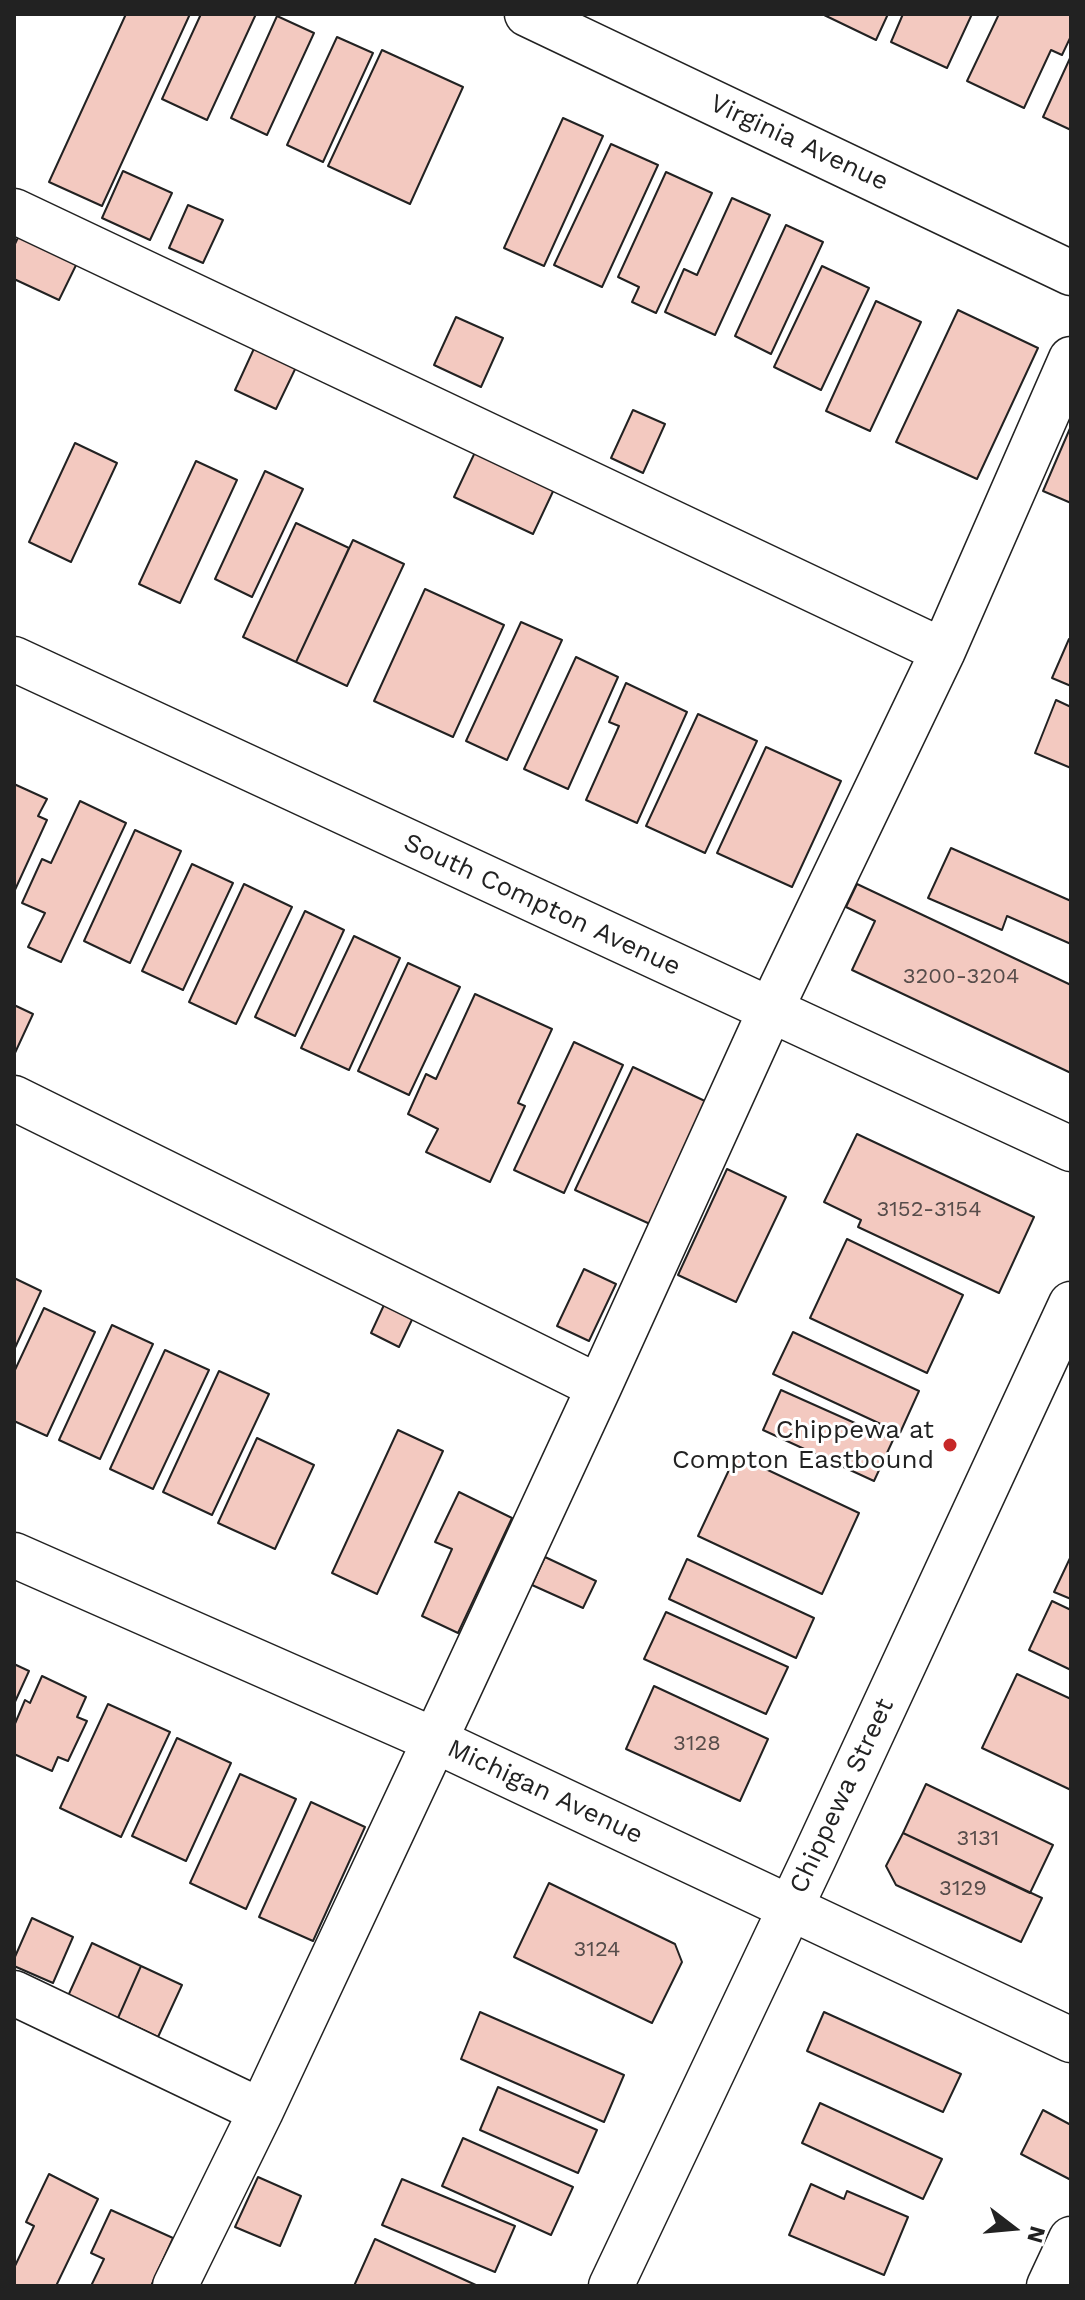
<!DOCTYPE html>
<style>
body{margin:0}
#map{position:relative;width:1085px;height:2300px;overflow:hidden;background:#fff;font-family:"Work Sans",sans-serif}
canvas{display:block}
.frame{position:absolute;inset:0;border:16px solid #222;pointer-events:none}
.north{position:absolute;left:973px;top:2188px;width:80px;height:80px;-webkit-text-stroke:6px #fff;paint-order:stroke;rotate:106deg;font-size:22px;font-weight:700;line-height:32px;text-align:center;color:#222}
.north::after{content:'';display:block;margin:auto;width:28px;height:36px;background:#222;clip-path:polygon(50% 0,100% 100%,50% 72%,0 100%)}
</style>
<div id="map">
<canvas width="1085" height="2300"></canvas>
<div class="frame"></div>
<div class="north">N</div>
</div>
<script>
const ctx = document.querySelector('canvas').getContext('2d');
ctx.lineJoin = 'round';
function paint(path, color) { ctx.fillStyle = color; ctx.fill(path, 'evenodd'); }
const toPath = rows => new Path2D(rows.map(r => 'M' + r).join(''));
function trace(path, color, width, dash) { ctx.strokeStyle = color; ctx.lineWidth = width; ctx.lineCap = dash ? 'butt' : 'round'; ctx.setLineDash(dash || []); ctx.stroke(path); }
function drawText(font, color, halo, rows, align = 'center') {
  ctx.font = font + ' "Work Sans",sans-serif'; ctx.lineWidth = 6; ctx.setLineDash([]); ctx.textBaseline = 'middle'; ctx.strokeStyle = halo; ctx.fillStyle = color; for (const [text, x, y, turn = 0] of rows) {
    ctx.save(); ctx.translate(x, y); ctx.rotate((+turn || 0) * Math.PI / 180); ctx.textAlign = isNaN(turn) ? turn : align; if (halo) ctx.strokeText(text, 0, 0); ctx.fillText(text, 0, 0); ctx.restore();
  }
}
const building = toPath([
 [126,14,190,14,102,206,49,182,126,14],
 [201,14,256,14,207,120,162,99,201,14],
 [822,14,888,14,876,40,822,14],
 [903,14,972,14,947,68,891,42,903,14],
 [999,14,1071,14,1071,36,1062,55,1051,50,1024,108,967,81,999,14],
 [277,16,314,33,267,135,231,118,277,16],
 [337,37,373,53,323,162,287,145,337,37],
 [382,50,463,87,410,204,328,166,382,50],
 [1071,56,1071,130,1043,117,1071,56],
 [563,118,603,136,544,266,504,248,563,118],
 [611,144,658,165,602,287,554,265,611,144],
 [123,171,172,193,150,240,102,218,123,171],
 [666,172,712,193,656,313,632,302,639,287,618,277,666,172],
 [732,198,770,215,715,335,665,312,684,269,697,275,732,198],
 [188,205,223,220,203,263,169,248,188,205],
 [786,225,823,242,771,354,735,336,786,225],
 [22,229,80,257,59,300,14,279,14,246,22,229],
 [822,266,869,288,821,390,774,367,822,266],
 [876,301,921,322,870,431,826,411,876,301],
 [958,310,1038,348,977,479,896,442,958,310],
 [456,317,503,338,481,387,434,365,456,317],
 [257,342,299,361,276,409,235,390,257,342],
 [633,410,665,424,643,473,611,458,633,410],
 [1071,426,1071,503,1043,491,1071,426],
 [75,443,117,463,71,562,29,542,75,443],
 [477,448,556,485,533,534,454,497,477,448],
 [196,461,237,480,180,603,139,584,196,461],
 [265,471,303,489,252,597,215,579,265,471],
 [296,523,349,548,296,662,243,637,296,523],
 [353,540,404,564,347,686,296,662,353,540],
 [425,589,504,625,453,737,374,701,425,589],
 [521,622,562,640,507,760,466,741,521,622],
 [1069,639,1071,639,1071,686,1052,678,1069,639],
 [576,657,618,677,568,789,524,769,576,657],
 [626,683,687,712,637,823,586,800,619,726,609,722,626,683],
 [1056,700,1071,707,1071,768,1035,753,1056,700],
 [698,714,757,741,705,853,646,826,698,714],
 [766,747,841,781,792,887,717,853,766,747],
 [14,784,47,799,38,816,47,820,14,892,14,784],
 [80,801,126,823,61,962,28,947,45,913,22,903,42,859,51,863,80,801],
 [135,830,181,851,130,963,84,941,135,830],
 [951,848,1071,901,1071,944,1007,916,1002,930,928,898,951,848],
 [192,864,233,883,183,990,142,971,192,864],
 [244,884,292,907,236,1024,189,1002,244,884],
 [857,884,1071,985,1071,1073,852,970,875,921,846,907,857,884],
 [305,911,344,930,295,1036,255,1017,305,911],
 [354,936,400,958,349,1070,301,1048,354,936],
 [408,963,460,987,409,1095,358,1071,408,963],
 [475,994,552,1029,518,1103,525,1106,490,1182,426,1152,438,1129,408,1114,426,1074,436,1079,475,994],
 [14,1005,33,1014,14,1055,14,1005],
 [574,1042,623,1065,564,1193,514,1170,574,1042],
 [633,1067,707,1102,650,1224,575,1190,633,1067],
 [857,1134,1034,1217,999,1293,858,1227,861,1220,824,1202,857,1134],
 [727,1169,786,1197,736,1302,678,1275,727,1169],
 [847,1239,963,1295,927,1373,810,1318,847,1239],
 [584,1269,616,1284,589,1341,557,1326,584,1269],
 [14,1278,41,1291,14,1350,14,1278],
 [390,1292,419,1305,399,1347,371,1333,390,1292],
 [44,1308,95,1332,47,1436,14,1421,14,1372,44,1308],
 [112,1325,153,1344,100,1459,59,1440,112,1325],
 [793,1332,919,1391,900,1433,773,1374,793,1332],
 [165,1350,209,1370,153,1489,110,1469,165,1350],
 [219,1371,269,1394,212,1515,163,1492,219,1371],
 [781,1390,893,1440,874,1481,763,1430,781,1390],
 [398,1430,443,1451,377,1594,332,1573,398,1430],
 [257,1438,314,1465,275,1549,218,1523,257,1438],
 [736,1455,859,1513,822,1594,698,1536,736,1455],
 [459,1492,512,1518,458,1633,422,1616,452,1549,435,1542,459,1492],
 [1071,1556,1071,1599,1054,1592,1071,1556],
 [545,1557,596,1581,583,1608,532,1585,545,1557],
 [687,1559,814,1618,796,1658,669,1599,687,1559],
 [1052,1601,1071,1610,1071,1670,1029,1650,1052,1601],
 [666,1612,788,1667,766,1714,644,1659,666,1612],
 [14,1664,29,1671,14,1704,14,1664],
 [1017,1674,1071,1699,1071,1790,982,1748,1017,1674],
 [42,1676,86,1697,77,1717,87,1721,68,1761,58,1757,52,1771,14,1754,14,1726,25,1700,30,1703,42,1676],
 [654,1686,768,1739,740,1801,626,1749,654,1686],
 [108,1704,170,1732,121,1837,60,1808,108,1704],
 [177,1738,231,1763,186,1861,132,1836,177,1738],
 [240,1774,296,1799,246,1909,190,1883,240,1774],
 [926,1784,1053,1845,1030,1893,903,1833,926,1784],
 [311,1802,365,1827,313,1941,259,1917,311,1802],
 [903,1833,1042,1898,1021,1942,896,1885,886,1866,903,1833],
 [549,1883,675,1944,682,1962,652,2023,514,1957,549,1883],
 [32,1918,73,1937,53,1983,14,1966,14,1959,32,1918],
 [92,1943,141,1966,118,2018,68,1996,92,1943],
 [141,1966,182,1985,158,2037,118,2018,141,1966],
 [480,2012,624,2075,604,2122,461,2059,480,2012],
 [824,2012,961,2074,943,2112,807,2051,824,2012],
 [498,2087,597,2130,578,2173,480,2130,498,2087],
 [820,2103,942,2159,923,2199,802,2143,820,2103],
 [1043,2110,1071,2125,1071,2180,1021,2154,1043,2110],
 [463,2138,573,2187,551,2235,442,2186,463,2138],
 [49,2174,98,2199,56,2286,14,2286,14,2268,34,2226,26,2222,49,2174],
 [258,2177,301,2196,280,2246,235,2227,258,2177],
 [402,2179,515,2226,495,2272,382,2225,402,2179],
 [811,2184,844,2199,847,2191,908,2217,884,2275,789,2235,811,2184],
 [111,2210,173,2238,151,2286,91,2286,104,2259,91,2253,111,2210],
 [375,2239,478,2286,354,2286,375,2239]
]);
const minor = toPath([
 [527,14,1071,273],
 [14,211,943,651],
 [14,659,1071,1149],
 [14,1098,599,1387],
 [14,1555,434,1740,1071,2040],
 [14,1993,261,2111],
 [175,2286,261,2111,457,1693,599,1387,770,1011,943,651,1071,359],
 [1049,2286,1071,2239]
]);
const major = toPath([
 [611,2286,814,1858,1071,1304]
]);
const markers = [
 [950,1445,8,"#c62828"]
];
const numberNames = [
 ["3200-3204",961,977],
 ["3152-3154",929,1210],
 ["3128",697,1744],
 ["3131",978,1839],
 ["3129",963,1889],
 ["3124",597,1950]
];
const streetNames = [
 ["Virginia Avenue",799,143,25],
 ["South Compton Avenue",542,905,25],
 ["Michigan Avenue",545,1792,25],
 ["Chippewa Street",842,1796,-65]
];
const poiNames = [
 ["Chippewa at",934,1430],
 ["Compton Eastbound",934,1460]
];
paint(building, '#f3c9c0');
trace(building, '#222', 2);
trace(minor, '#222', 47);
trace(major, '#222', 47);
trace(minor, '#fff', 44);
trace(major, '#fff', 44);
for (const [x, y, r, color] of markers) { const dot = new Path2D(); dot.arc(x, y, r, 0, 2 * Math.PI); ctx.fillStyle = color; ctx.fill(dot); trace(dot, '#fff', 3); }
drawText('22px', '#564c4a', null, numberNames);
drawText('26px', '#222', '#fff', streetNames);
drawText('26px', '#222', '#fff', poiNames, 'right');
</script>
